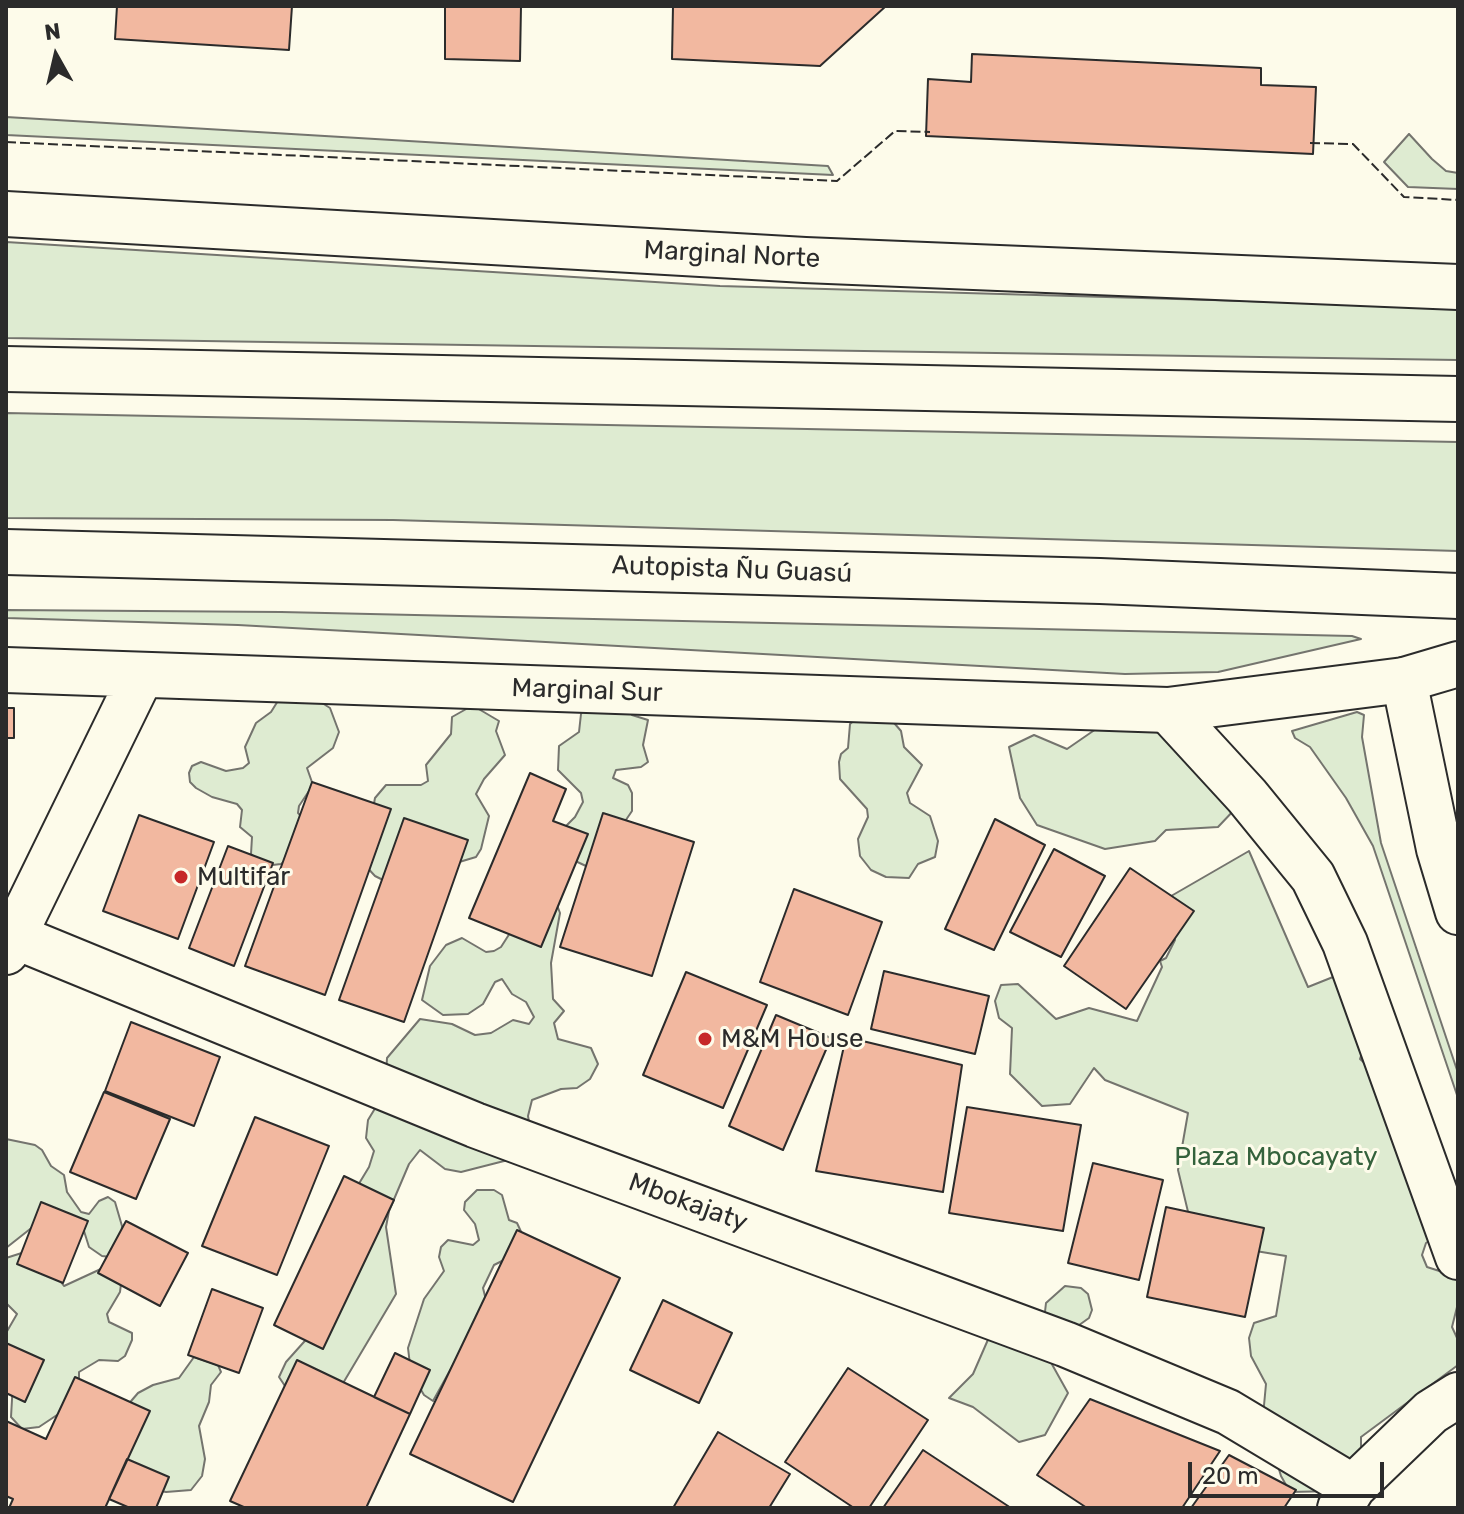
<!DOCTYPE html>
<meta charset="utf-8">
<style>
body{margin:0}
#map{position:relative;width:1464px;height:1514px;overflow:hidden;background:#fdfbea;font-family:Rubik,sans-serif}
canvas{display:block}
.frame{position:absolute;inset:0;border:8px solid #2b2b2b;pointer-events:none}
.north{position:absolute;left:16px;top:16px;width:80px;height:80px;-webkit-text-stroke:6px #fdfbea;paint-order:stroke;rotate:352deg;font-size:22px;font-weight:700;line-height:32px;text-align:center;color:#2b2b2b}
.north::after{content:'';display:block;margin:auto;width:28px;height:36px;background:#2b2b2b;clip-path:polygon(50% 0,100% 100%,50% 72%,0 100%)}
.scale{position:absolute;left:1188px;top:1462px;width:196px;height:36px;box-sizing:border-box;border:4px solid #2b2b2b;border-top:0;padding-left:10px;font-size:24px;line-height:28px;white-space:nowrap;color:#2b2b2b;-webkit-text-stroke:6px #fdfbea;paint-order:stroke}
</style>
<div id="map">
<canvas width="1464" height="1514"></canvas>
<div class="frame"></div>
<div class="north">N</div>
<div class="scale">20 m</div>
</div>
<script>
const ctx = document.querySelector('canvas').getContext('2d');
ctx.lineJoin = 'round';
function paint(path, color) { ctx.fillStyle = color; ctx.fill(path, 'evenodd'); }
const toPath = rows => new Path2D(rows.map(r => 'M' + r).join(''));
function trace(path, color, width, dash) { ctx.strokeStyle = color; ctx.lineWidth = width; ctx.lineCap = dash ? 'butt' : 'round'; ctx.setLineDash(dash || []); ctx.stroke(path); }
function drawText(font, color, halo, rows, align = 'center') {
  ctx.font = font + ' Rubik,sans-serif'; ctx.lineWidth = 6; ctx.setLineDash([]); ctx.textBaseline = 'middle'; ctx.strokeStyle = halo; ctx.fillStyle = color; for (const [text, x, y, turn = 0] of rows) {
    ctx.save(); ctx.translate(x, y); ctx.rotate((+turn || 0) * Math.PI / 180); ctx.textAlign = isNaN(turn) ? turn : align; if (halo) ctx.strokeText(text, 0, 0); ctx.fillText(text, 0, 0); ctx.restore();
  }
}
const green = toPath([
 [6,117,828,166,833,175,6,135,6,117],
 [1409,134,1432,159,1446,171,1458,173,1458,189,1408,187,1384,162,1409,134],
 [6,242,720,286,1458,307,1458,360,6,338,6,242],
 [6,413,1458,442,1458,551,393,520,6,518,6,413],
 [6,610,281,612,1352,636,1361,639,1218,672,1125,674,238,625,6,618,6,610],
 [308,694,330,708,339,732,333,748,307,768,313,785,299,806,298,813,304,819,295,853,281,864,264,866,251,854,252,837,240,827,242,810,237,804,212,797,196,788,190,782,189,773,192,766,201,762,226,771,243,768,249,763,245,747,256,723,271,712,281,696,308,694],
 [625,699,632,715,648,720,643,745,648,762,641,767,616,770,613,778,628,785,632,793,632,811,596,864,586,866,571,859,563,829,575,817,583,802,581,793,558,770,559,746,579,732,581,714,586,707,625,699],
 [468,708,477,708,499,721,496,731,505,755,484,779,476,794,489,816,481,849,476,857,389,883,375,876,363,863,375,798,386,785,421,785,428,781,426,765,451,734,452,717,468,708],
 [1357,712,1364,715,1362,737,1381,843,1458,1073,1458,1098,1373,846,1346,798,1310,747,1295,738,1292,731,1357,712],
 [889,717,901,731,904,747,922,765,907,793,910,803,930,816,938,841,935,857,918,864,909,878,886,877,871,870,860,856,858,839,868,817,867,809,840,779,839,762,841,754,848,748,850,724,856,719,889,717],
 [1178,725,1236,808,1218,827,1166,830,1155,841,1105,849,1037,825,1020,798,1009,747,1034,735,1067,749,1096,729,1178,725],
 [1249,851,1308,987,1333,977,1351,982,1363,1050,1360,1059,1379,1076,1432,1239,1426,1243,1422,1255,1427,1267,1458,1277,1458,1303,1452,1327,1458,1340,1458,1365,1361,1437,1361,1460,1335,1491,1290,1492,1281,1476,1263,1416,1266,1384,1251,1356,1249,1338,1254,1323,1276,1316,1286,1256,1195,1241,1178,1170,1188,1113,1105,1080,1094,1068,1070,1104,1042,1106,1010,1074,1012,1028,999,1018,995,1001,1001,985,1018,984,1056,1019,1089,1008,1137,1021,1162,967,1160,961,1166,958,1175,940,1159,903,1249,851],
 [557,905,560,913,551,963,553,999,564,1011,554,1023,558,1039,591,1048,598,1064,590,1079,577,1088,561,1089,532,1100,528,1116,531,1134,508,1160,461,1172,445,1169,420,1150,409,1164,389,1211,386,1227,396,1294,336,1395,289,1392,279,1377,286,1362,320,1324,343,1210,369,1167,374,1151,366,1138,368,1120,385,1092,387,1058,420,1019,452,1024,475,1035,491,1033,513,1020,529,1024,534,1017,526,1002,512,994,502,979,495,982,483,1004,468,1014,443,1015,422,1000,430,966,446,945,462,938,486,952,494,951,501,947,526,908,557,905],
 [6,1139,35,1145,42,1150,51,1166,64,1175,67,1192,81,1212,89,1214,99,1201,108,1197,115,1202,122,1226,121,1244,111,1257,102,1256,89,1247,84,1231,39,1222,6,1248,6,1139],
 [477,1190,494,1190,502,1195,509,1220,517,1223,524,1238,516,1254,494,1265,483,1288,487,1304,433,1401,424,1395,411,1373,408,1348,424,1299,444,1271,439,1257,441,1247,448,1240,473,1245,479,1240,475,1224,464,1210,465,1202,477,1190],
 [28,1251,49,1266,64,1286,103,1268,121,1284,120,1292,107,1314,109,1322,132,1333,132,1340,125,1356,118,1361,99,1360,79,1372,79,1397,66,1409,39,1427,22,1429,11,1417,13,1382,6,1363,6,1333,17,1314,6,1303,6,1258,28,1251],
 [1065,1286,1081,1288,1088,1294,1092,1310,1089,1318,1044,1350,1068,1393,1045,1435,1019,1442,973,1407,949,1398,973,1374,990,1335,1043,1329,1046,1303,1065,1286],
 [194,1357,218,1365,221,1372,211,1385,209,1402,199,1426,205,1459,202,1476,191,1490,166,1492,140,1487,119,1473,126,1407,138,1393,153,1385,179,1378,194,1357]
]);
const building = toPath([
 [117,6,292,6,289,50,115,39,117,6],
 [445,6,521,6,520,61,445,59,445,6],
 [673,6,886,6,820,66,672,59,673,6],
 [972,54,1261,68,1261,85,1316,87,1313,154,926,136,928,79,971,82,972,54],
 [6,708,14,708,14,738,6,738,6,708],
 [530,773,566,789,553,821,588,834,541,947,469,918,530,773],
 [312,782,391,809,325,995,245,966,312,782],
 [603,813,694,842,652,976,560,947,603,813],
 [139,815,214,842,178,939,103,911,139,815],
 [404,818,468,840,404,1022,339,1000,404,818],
 [995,819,1045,845,994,950,945,929,995,819],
 [228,846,273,863,234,966,189,948,228,846],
 [1054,849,1105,876,1061,957,1010,932,1054,849],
 [1130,868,1194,911,1126,1009,1064,966,1130,868],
 [794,889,882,922,848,1015,760,982,794,889],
 [884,971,989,996,975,1054,871,1029,884,971],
 [686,972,767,1005,723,1108,643,1075,686,972],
 [776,1015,831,1038,783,1150,729,1126,776,1015],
 [131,1022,220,1057,194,1126,105,1091,131,1022],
 [846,1037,962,1065,943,1192,816,1171,846,1037],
 [104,1092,170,1119,136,1199,70,1172,104,1092],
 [967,1107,1081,1125,1063,1231,949,1213,967,1107],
 [255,1117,329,1146,277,1275,202,1246,255,1117],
 [1093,1163,1163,1180,1139,1280,1068,1263,1093,1163],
 [344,1176,394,1200,323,1349,274,1325,344,1176],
 [41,1202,88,1221,63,1283,17,1264,41,1202],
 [1166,1207,1264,1228,1245,1317,1147,1297,1166,1207],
 [126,1221,188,1253,160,1306,98,1273,126,1221],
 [517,1230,620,1278,513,1502,410,1454,517,1230],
 [212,1289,263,1308,239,1373,188,1355,212,1289],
 [663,1300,732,1333,699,1403,630,1370,663,1300],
 [6,1343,44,1360,25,1402,6,1393,6,1343],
 [395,1353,430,1370,410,1414,374,1397,395,1353],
 [297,1360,410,1414,366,1508,246,1508,230,1501,297,1360],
 [848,1368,928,1420,869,1508,854,1508,785,1462,848,1368],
 [75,1377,150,1411,105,1508,9,1508,13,1499,6,1496,6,1421,46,1439,75,1377],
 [1090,1399,1220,1451,1182,1508,1087,1508,1037,1475,1090,1399],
 [718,1432,790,1474,769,1508,673,1508,718,1432],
 [923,1450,1011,1508,883,1508,923,1450],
 [1229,1455,1296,1490,1284,1508,1191,1508,1229,1455],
 [127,1459,169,1477,156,1508,130,1508,109,1499,127,1459]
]);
const minor = toPath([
 [6,214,805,260,1458,287],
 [6,670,1168,710],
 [14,936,475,1125,1065,1344,1228,1412,1353,1487],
 [6,952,141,676],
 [1340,1508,1353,1487,1431,1412,1458,1395]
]);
const secondary = toPath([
 [1404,680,1439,849,1458,912],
 [1168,710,1247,796,1313,877,1345,943,1458,1257]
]);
const motorway = toPath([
 [6,369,1458,399],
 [6,552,1100,581,1458,596],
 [1168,710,1404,680,1458,664]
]);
const fence = toPath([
 [6,142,837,181,895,131,930,132],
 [1310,143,1353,144,1404,197,1458,200]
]);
const markers = [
 [181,877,8,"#c62828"],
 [705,1039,8,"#c62828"]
];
const streetNames = [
 ["Marginal Norte",732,255,3],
 ["Autopista Ñu Guasú",732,570,2],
 ["Marginal Sur",587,691,2],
 ["Mbokajaty",688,1203,20]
];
const poiNames = [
 ["Multifar",197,877],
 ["M&M House",721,1039]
];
const parkNames = [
 ["Plaza Mbocayaty",1276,1157]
];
paint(green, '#deebd1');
trace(green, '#74746e', 2);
paint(building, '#f2b8a0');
trace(building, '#2b2b2b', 2);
trace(minor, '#2b2b2b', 48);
trace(secondary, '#2b2b2b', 48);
trace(motorway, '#2b2b2b', 48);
trace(minor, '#fdfbea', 44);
trace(secondary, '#fdfbea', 44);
trace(motorway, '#fdfbea', 44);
trace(fence, '#2b2b2b', 2, [10, 4]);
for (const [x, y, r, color] of markers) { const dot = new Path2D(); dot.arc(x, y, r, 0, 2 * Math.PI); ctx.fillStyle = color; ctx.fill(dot); trace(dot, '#fdfbea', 3); }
drawText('26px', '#2b2b2b', '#fdfbea', streetNames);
drawText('26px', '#2b2b2b', '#fdfbea', poiNames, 'left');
drawText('26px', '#34623c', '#fdfbea', parkNames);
</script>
